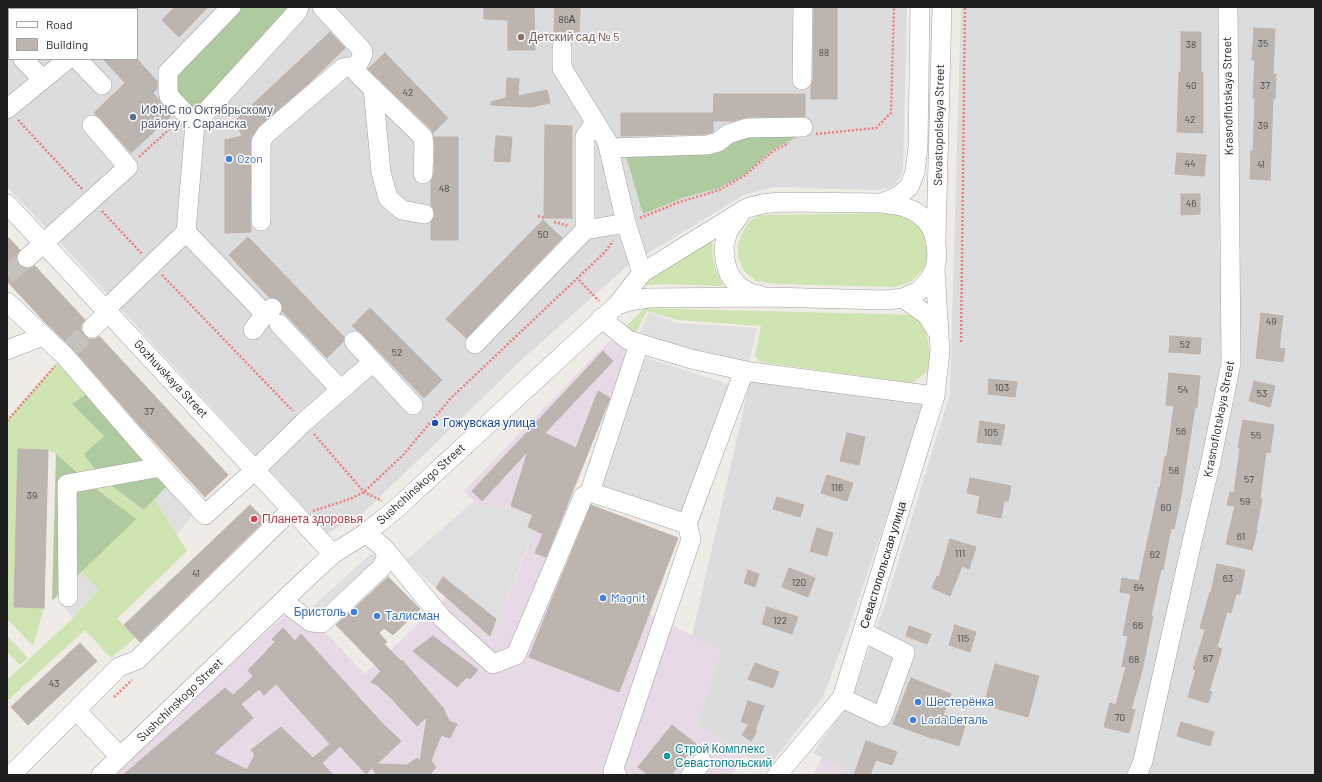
<!DOCTYPE html>
<meta charset="utf-8">
<style>
body{margin:0}
#map{position:relative;width:1322px;height:782px;overflow:hidden;background:#efebe6;font-family:Barlow,sans-serif}
canvas{display:block}
.frame{position:absolute;inset:0;border:8px solid #1f1f1f;pointer-events:none}
.legend{position:absolute;left:8px;top:8px;width:130px;height:52px;box-sizing:border-box;background:#fff;border:1px solid #a5a5a5;margin:0;padding:5px 7px;list-style:none;font-size:12px;color:#1f1f1f}
.legend li{display:flex;align-items:center;gap:8px;height:20px}
.legend b{width:20px;border:1px solid #a5a5a5}
</style>
<div id="map">
<canvas width="1322" height="782"></canvas>
<div class="frame"></div>
<ul class="legend">
<li><b style="height:5px;background:#fff"></b>Road</li>
<li><b style="height:11px;background:#bcb4af"></b>Building</li>
</ul>
</div>
<script>
const ctx = document.querySelector('canvas').getContext('2d');
ctx.lineJoin = 'round';
function paint(path, color) { ctx.fillStyle = color; ctx.fill(path, 'evenodd'); }
const toPath = rows => new Path2D(rows.map(r => 'M' + r).join(''));
function trace(path, color, width, dash) { ctx.strokeStyle = color; ctx.lineWidth = width; ctx.lineCap = dash ? 'butt' : 'round'; ctx.setLineDash(dash || []); ctx.stroke(path); }
function drawText(font, color, halo, rows, align = 'center') {
  ctx.font = font + ' Barlow,sans-serif'; ctx.lineWidth = 3; ctx.setLineDash([]); ctx.textBaseline = 'middle'; ctx.strokeStyle = halo; ctx.fillStyle = color; for (const [text, x, y, turn = 0] of rows) {
    ctx.save(); ctx.translate(x, y); ctx.rotate((+turn || 0) * Math.PI / 180); ctx.textAlign = isNaN(turn) ? turn : align; if (halo) ctx.strokeText(text, 0, 0); ctx.fillText(text, 0, 0); ctx.restore();
  }
}
const residential = toPath([
 [7,7,907,7,903,169,900,178,893,186,878,190,774,187,744,195,627,266,528,354,361,515,327,533,53,235,7,187],
 [9,9,137,9,137,59,9,59],
 [961,7,1315,7,1315,775,842,775,844,769,813,753,851,700,885,605,950,393],
 [750,381,925,405,848,630,823,697,766,770,698,724,721,650,692,636]
]);
const industrial = toPath([
 [614,338,629,349,546,562,721,650,698,724,746,757,731,775,112,775,152,736,298,604,365,674,446,598,492,638,535,530,511,506,478,505,464,491,606,344],
 [822,757,844,769,842,775,813,775]
]);
const grass = toPath([
 [896,213,910,216,921,227,928,240,928,255,924,268,912,281,895,287,777,284,756,281,743,270,738,257,738,244,742,233,749,222,759,215],
 [712,240,713,259,716,270,723,286,666,284,647,285,636,288],
 [645,308,915,315,925,325,931,362,927,372,912,383,767,363,758,361,755,356,761,326,678,320,647,311,633,338,622,330],
 [61,358,89,392,72,404,104,436,85,454,101,478,144,510,155,499,187,551,117,619,136,637,111,658,85,630,7,701,7,680,73,618,98,590,82,572,135,519,56,454,48,450,18,449,14,607,44,608,33,646,7,619,7,421],
 [7,636,28,658,20,665,7,652]
]);
const forest = toPath([
 [235,7,288,7,290,12,198,107,184,105,173,92,171,73],
 [730,135,801,135,772,150,744,175,730,182,719,188,685,197,643,214,624,149],
 [89,392,173,480,144,510,101,478,84,454,104,436,72,404],
 [56,454,97,489,136,519,52,601]
]);
const parking = toPath([
 [649,312,676,323,757,328,748,366,639,334],
 [631,353,743,389,698,527,586,490],
 [173,480,199,508,177,534,155,499],
 [474,501,478,505,511,506,540,518,525,552,492,639,446,598,406,560],
 [372,553,382,563,322,617,312,607],
 [82,572,98,590,73,618,56,597]
]);
const building = toPath([
 [175,7,208,7,179,37,162,20,175,7],
 [484,7,534,7,535,50,508,50,508,20,484,19,484,7],
 [555,7,580,8,579,32,554,32,555,7],
 [814,7,837,7,837,99,811,99,811,86,813,80,814,7],
 [1254,28,1275,29,1273,74,1276,74,1275,99,1273,98,1270,180,1250,179,1251,150,1253,151,1255,98,1253,98,1255,60,1252,60,1254,28],
 [330,32,345,48,309,83,259,126,251,138,250,221,251,232,225,233,225,140,242,136,235,121,330,32],
 [1181,32,1201,32,1201,72,1203,73,1203,133,1177,132,1179,72,1181,72,1181,32],
 [385,53,448,118,433,133,431,129,368,69,385,53],
 [103,59,137,59,157,81,157,89,153,93,172,115,131,153,100,118,94,113,125,83,103,59],
 [507,78,519,79,518,96,547,90,550,103,531,107,491,105,491,102,506,98,507,78],
 [714,94,805,94,805,117,747,117,733,121,713,121,714,94],
 [621,113,713,113,713,132,705,134,621,136,621,113],
 [545,125,572,126,572,218,544,218,545,125],
 [496,136,512,137,510,162,494,161,496,136],
 [434,137,458,137,458,240,431,240,431,222,435,216,434,210,431,205,431,181,434,174,435,147,434,137],
 [1177,153,1206,155,1204,176,1175,174,1177,153],
 [1181,194,1200,194,1200,214,1181,215,1181,194],
 [543,220,562,238,466,338,446,319,543,220],
 [7,236,20,250,17,254,16,260,19,266,23,268,29,269,35,266,85,320,81,325,81,330,84,335,89,339,95,339,99,336,228,475,205,497,140,426,72,348,44,321,7,281,7,236],
 [248,237,344,337,343,342,327,358,282,311,283,306,280,301,275,298,269,297,229,255,248,237],
 [370,308,442,380,424,398,362,334,352,326,370,308],
 [1261,313,1283,316,1279,348,1285,349,1283,362,1256,358,1261,313],
 [1170,336,1201,338,1200,354,1169,352,1170,336],
 [603,351,613,361,545,433,576,448,598,391,610,398,546,557,535,553,543,534,528,527,533,515,511,506,528,451,482,501,472,491,603,351],
 [1169,373,1200,376,1197,408,1195,407,1181,496,1174,529,1171,528,1163,570,1161,569,1151,616,1153,616,1142,671,1131,709,1135,710,1129,733,1104,727,1110,703,1116,705,1126,667,1122,666,1128,636,1123,635,1131,594,1120,592,1122,578,1139,581,1159,487,1160,488,1165,456,1167,456,1174,406,1166,405,1169,373],
 [989,379,1017,382,1015,397,988,394,989,379],
 [1254,381,1275,386,1270,407,1249,401,1254,381],
 [1243,420,1274,425,1270,453,1266,452,1260,498,1262,499,1256,530,1257,530,1252,550,1226,544,1235,506,1227,505,1230,492,1234,493,1240,448,1238,448,1243,420],
 [980,421,1005,425,1001,445,977,442,980,421],
 [847,433,865,437,859,465,840,461,847,433],
 [18,449,48,450,44,608,14,607,18,449],
 [827,475,853,483,847,501,821,493,827,475],
 [970,478,1011,486,1008,501,1004,501,1001,518,977,513,980,496,967,493,970,478],
 [777,497,804,505,800,517,773,509,777,497],
 [250,505,265,520,140,642,124,625,250,505],
 [591,505,678,538,619,692,529,657,549,607,591,505],
 [817,528,833,533,827,556,810,551,817,528],
 [950,539,976,547,969,569,962,566,950,596,932,588,937,576,939,577,950,539],
 [1217,564,1245,570,1240,594,1236,594,1231,613,1227,612,1217,647,1222,649,1209,691,1212,692,1208,703,1188,697,1196,670,1193,669,1205,630,1200,628,1210,592,1211,593,1217,564],
 [789,568,815,578,808,597,782,587,789,568],
 [748,570,759,574,755,587,744,583,748,570],
 [388,577,420,609,393,635,384,628,379,633,387,642,384,644,401,661,402,660,443,708,449,721,457,724,450,738,441,735,431,761,436,767,431,773,433,775,377,775,372,768,366,774,340,746,322,763,333,775,123,775,225,688,233,695,251,679,253,676,248,670,268,650,268,649,275,642,272,639,283,628,295,641,301,634,383,724,401,741,377,764,407,765,417,758,420,761,427,717,417,726,390,697,378,686,371,682,381,671,336,625,388,577],
 [276,684,330,744,313,758,281,727,251,750,255,755,247,770,214,753,253,718,241,704,259,689,264,695,276,684],
 [443,577,496,619,490,636,436,588,443,577],
 [767,607,798,617,792,634,762,624,767,607],
 [955,625,976,632,970,652,949,645,955,625],
 [909,626,931,634,927,644,906,636,909,626],
 [433,636,478,670,470,679,467,677,457,687,413,651,433,636],
 [80,643,97,661,28,725,11,707,80,643],
 [755,663,779,672,773,688,748,679,755,663],
 [995,664,1039,676,1028,717,984,705,995,664],
 [911,678,951,694,943,715,966,722,959,746,934,738,934,739,893,724,911,678],
 [748,701,764,706,755,731,757,731,751,741,742,735,749,724,741,722,748,701],
 [1181,722,1214,732,1210,746,1177,736,1181,722],
 [672,725,696,744,671,775,648,775,638,767,672,725],
 [866,741,897,752,892,765,876,760,870,775,854,775,866,741]
]);
const minorTunnel = toPath([
 [7,275,27,258],
 [70,349,92,328]
]);
const path = toPath([
 [18,120,82,189],
 [816,134,876,128,891,113,894,7],
 [139,157,175,124],
 [102,211,142,254],
 [538,216,544,218],
 [640,218,677,203,719,190,744,176,773,151,789,143],
 [554,222,569,226],
 [162,275,293,411],
 [579,280,599,301],
 [961,342,965,7],
 [7,421,55,366],
 [314,434,364,492,382,501],
 [313,511,350,499,364,492,403,455,451,398,605,252,613,241],
 [114,697,132,680]
]);
const minor = toPath([
 [322,7,362,50,363,54,357,66,356,71,359,75,423,137,424,147,423,174],
 [7,42,9,44],
 [562,47,562,68,607,141,626,223,642,273],
 [23,59,42,79],
 [77,59,102,85],
 [802,80,803,7],
 [373,88,381,172,388,198,402,210,424,214],
 [7,109,68,59],
 [195,124,169,96,168,90,168,72,231,7],
 [609,148,707,145,718,142,728,134,747,128,803,127],
 [882,203,898,196,909,187,915,172,918,147,920,7],
 [7,204,333,554],
 [739,216,728,231,724,246,725,260,729,274,738,286,750,293,759,295],
 [261,221,261,142,266,134,343,68,357,66],
 [585,230,585,137,595,122],
 [186,232,265,314],
 [936,239,942,7],
 [27,258,128,167,92,125],
 [903,298,927,315,938,333],
 [7,302,64,355,161,467,205,515,255,470,304,422,373,362],
 [106,309,186,232,195,124,297,12,299,7],
 [601,318,628,340,691,359,751,372,935,396],
 [279,324,341,390],
 [92,328,109,312],
 [253,330,265,314,272,308],
 [354,341,413,405],
 [475,344,585,230,626,223],
 [7,350,43,336],
 [590,492,639,344],
 [687,524,744,371],
 [366,533,385,549,442,618,493,664,516,655,583,497,590,492,687,524,691,539,613,771,617,775],
 [68,597,67,484,161,467],
 [283,601,311,622,322,623,382,567,386,558,385,549],
 [842,698,882,717,905,653,863,632],
 [76,710,120,757],
 [11,775,119,667,137,660,292,509],
 [101,775,308,577,333,554,366,533,397,508,617,305,642,273,747,208,762,204,780,202,882,203,902,206,916,212,926,220,933,231,936,244,937,256,935,269,929,280,919,291,903,298,886,300,767,297,649,298,630,301,617,305],
 [691,775,702,762],
 [777,775,842,698,935,396,940,351,935,269],
 [1137,775,1143,761,1156,703,1191,546,1211,461,1231,363,1228,7]
]);
const markers = [
 [521,37,4,"#8d6e63"],
 [133,117,4,"#5c6f8a"],
 [229,159,4,"#3f7fe0"],
 [435,423,4,"#1a4fb4"],
 [254,519,4,"#e0444e"],
 [603,598,4,"#3f7fe0"],
 [354,612,4,"#3f7fe0"],
 [377,616,4,"#3f7fe0"],
 [918,702,4,"#3f7fe0"],
 [913,720,4,"#3f7fe0"],
 [667,756,4,"#0f9aa8"]
];
const numberNames = [
 ["86А",567,20],
 ["35",1263,44],
 ["38",1191,45],
 ["88",824,53],
 ["40",1191,86],
 ["37",1265,86],
 ["42",408,93],
 ["42",1190,120],
 ["39",1263,126],
 ["44",1190,164],
 ["41",1261,165],
 ["48",444,189],
 ["46",1191,204],
 ["50",543,235],
 ["49",1271,322],
 ["52",1185,345],
 ["52",397,353],
 ["103",1002,388],
 ["54",1183,390],
 ["53",1262,394],
 ["37",149,412],
 ["56",1181,432],
 ["105",991,433],
 ["55",1256,436],
 ["58",1174,471],
 ["57",1249,480],
 ["116",837,488],
 ["39",32,496],
 ["59",1245,502],
 ["60",1166,508],
 ["61",1241,537],
 ["111",960,554],
 ["62",1155,555],
 ["41",196,574],
 ["63",1228,579],
 ["120",799,583],
 ["64",1139,588],
 ["122",780,621],
 ["66",1138,626],
 ["115",963,639],
 ["67",1208,659],
 ["68",1134,660],
 ["43",54,684],
 ["70",1120,718]
];
const educationNames = [
 ["Детский сад № 5",529,37]
];
const streetNames = [
 ["Krasnoflotskaya Street",1228,96,-91],
 ["Sevastopolskaya Street",939,125,-89],
 ["Gozhuvskaya Street",171,379,47],
 ["Krasnoflotskaya Street",1219,419,-79],
 ["Sushchinskogo Street",421,484,-42],
 ["Севастопольская улица",883,565,-73],
 ["Sushchinskogo Street",180,700,-44]
];
const serviceNames = [
 ["ИФНС по Октябрьскому",141,110],
 ["району г. Саранска",141,124]
];
const shopNames = [
 ["Ozon",237,159],
 ["Magnit",611,598],
 ["Бристоль",346,612,"right"],
 ["Талисман",385,616],
 ["Шестерёнка",926,702],
 ["Lada Dеталь",921,720]
];
const transitNames = [
 ["Гожувская улица",443,423]
];
const healthNames = [
 ["Планета здоровья",262,519]
];
const cultureNames = [
 ["Строй Комплекс",675,749],
 ["Севастопольский",675,763]
];
paint(residential, '#dddcdc');
paint(industrial, '#e7d9e6');
paint(grass, '#cee4b1');
paint(forest, '#afca9f');
paint(parking, '#dfdfdf');
paint(building, '#bcb4af');
trace(building, '#bfb2aa', 1);
trace(minorTunnel, '#c5c2be', 19, [19, 10]);
trace(minor, '#a0a0a0', 20);
trace(path, '#ed7c79', 2.5, [2, 2]);
trace(minor, '#fff', 19);
for (const [x, y, r, color] of markers) { const dot = new Path2D(); dot.arc(x, y, r, 0, 2 * Math.PI); ctx.fillStyle = color; ctx.fill(dot); trace(dot, '#fff', 1.5); }
drawText('10px', '#464443', null, numberNames);
drawText('12px', '#785e54', '#fff', educationNames, 'left');
drawText('12px', '#1f1f1f', '#fff', streetNames);
drawText('12px', '#4e5e75', '#fff', serviceNames, 'left');
drawText('12px', '#366cbe', '#fff', shopNames, 'left');
drawText('12px', '#164399', '#fff', transitNames, 'left');
drawText('12px', '#be3a42', '#fff', healthNames, 'left');
drawText('12px', '#0d838f', '#fff', cultureNames, 'left');
</script>
